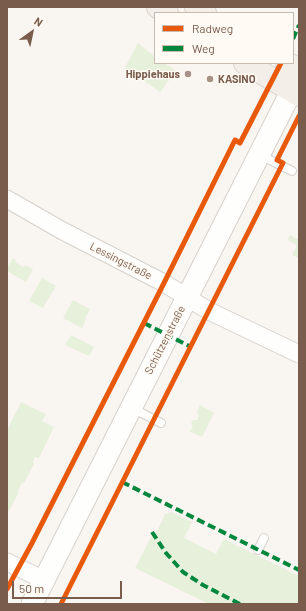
<!DOCTYPE html>
<meta charset="utf-8">
<style>
body{margin:0}
#map{position:relative;width:306px;height:611px;overflow:hidden;background:#f9f5f0;font-family:Barlow,sans-serif}
canvas{display:block}
.frame{position:absolute;inset:0;border:8px solid #7a5c4d;pointer-events:none}
.legend{position:absolute;left:154px;top:12px;width:140px;height:52px;box-sizing:border-box;background:#fffaf3;border:1px solid #cabbb1;margin:0;padding:5px 7px;list-style:none;font-size:12px;color:#7a5c4d}
.legend li{display:flex;align-items:center;gap:8px;height:20px}
.legend b{width:20px;border:1px solid #cabbb1}
.north{position:absolute;left:12px;top:12px;width:40px;height:40px;-webkit-text-stroke:3px #fffaf3;paint-order:stroke;rotate:33deg;font-size:11px;font-weight:700;line-height:16px;text-align:center;color:#7a5c4d}
.north::after{content:'';display:block;margin:auto;width:14px;height:18px;background:#7a5c4d;clip-path:polygon(50% 0,100% 100%,50% 72%,0 100%)}
.scale{position:absolute;left:12px;top:581px;width:110px;height:18px;box-sizing:border-box;border:2px solid #7a5c4d;border-top:0;padding-left:5px;font-size:12px;line-height:14px;white-space:nowrap;color:#7a5c4d;-webkit-text-stroke:3px #fffaf3;paint-order:stroke}
</style>
<div id="map">
<canvas width="306" height="611"></canvas>
<div class="frame"></div>
<ul class="legend">
<li><b style="height:5px;background:#e8590c"></b>Radweg</li>
<li><b style="height:5px;background:#00873e"></b>Weg</li>
</ul>
<div class="north">N</div>
<div class="scale">50 m</div>
</div>
<script>
const ctx = document.querySelector('canvas').getContext('2d');
ctx.lineJoin = 'round';
function paint(path, color) { ctx.fillStyle = color; ctx.fill(path, 'evenodd'); }
const toPath = rows => new Path2D(rows.map(r => 'M' + r).join(''));
function trace(path, color, width, dash) { ctx.strokeStyle = color; ctx.lineWidth = width; ctx.lineCap = dash ? 'butt' : 'round'; ctx.setLineDash(dash || []); ctx.stroke(path); }
function drawText(font, color, halo, rows, align = 'center') {
  ctx.font = font + ' Barlow,sans-serif'; ctx.lineWidth = 3; ctx.setLineDash([]); ctx.textBaseline = 'middle'; ctx.strokeStyle = halo; ctx.fillStyle = color; for (const [text, x, y, turn = 0] of rows) {
    ctx.save(); ctx.translate(x, y); ctx.rotate((+turn || 0) * Math.PI / 180); ctx.textAlign = isNaN(turn) ? turn : align; if (halo) ctx.strokeText(text, 0, 0); ctx.fillText(text, 0, 0); ctx.restore();
  }
}
const green = toPath([
 [138,43,155,57,155,63,164,63,176,71,160,92,125,67],
 [290,235,299,240,299,258,292,255,297,245,287,240],
 [13,258,16,260,15,262,23,267,25,265,33,269,26,282,7,271,7,268],
 [42,278,56,286,43,308,29,301],
 [73,300,90,309,85,318,86,319,82,328,63,318],
 [71,335,94,347,89,356,65,345],
 [21,402,46,414,42,421,54,427,39,458,35,457,33,461,34,464,24,483,22,483,18,491,19,492,7,515,7,430],
 [200,405,214,413,202,437,189,431,191,430,193,427,191,423,193,420,197,420,199,416,197,412],
 [171,512,192,522,184,538,216,554,224,539,299,576,299,604,209,604,135,568,150,539,158,529,165,514]
]);
const service = toPath([
 [260,155,292,171],
 [132,408,161,423],
 [258,550,264,538]
]);
const minor = toPath([
 [7,199,61,230,164,283,209,311,299,354],
 [7,562,44,580]
]);
const tertiary = toPath([
 [32,604,299,76]
]);
const primary = toPath([
 [158,7,167,13],
 [196,7,205,13],
 [245,63,299,95],
 [287,63,299,70]
]);
const quiet = toPath([
 [293,39,299,25],
 [144,323,191,347],
 [122,482,299,570],
 [152,532,166,553,183,572,203,585,240,604]
]);
const cycleway = toPath([
 [7,589,32,543,161,289,235,140,240,143,281,63],
 [61,604,283,163,277,160,299,116]
]);
const markers = [
 [188,74,4,"#a69286"],
 [210,79,4,"#a69286"]
];
const poiNames = [
 ["Hippiehaus",180,74],
 ["KASINO",218,79,"left"]
];
const streetNames = [
 ["Lessingstraße",121,261,27],
 ["Schützenstraße",165,340,-63]
];
paint(green, '#e7f0db');
trace(service, '#d7d1cb', 10);
trace(minor, '#d7d1cb', 19);
trace(tertiary, '#d7d1cb', 23);
trace(primary, '#dad1cc', 24);
trace(service, '#fefefd', 8);
trace(minor, '#fefefd', 17);
trace(tertiary, '#fefefd', 21);
trace(primary, '#f3eee8', 22);
trace(quiet, '#00873e', 4, [8, 4]);
trace(cycleway, '#e8590c', 5);
for (const [x, y, r, color] of markers) { const dot = new Path2D(); dot.arc(x, y, r, 0, 2 * Math.PI); ctx.fillStyle = color; ctx.fill(dot); trace(dot, '#fffaf3', 1.5); }
drawText('bold 11px', '#7a5c4d', '#fffaf3', poiNames, 'right');
drawText('11px', '#7a5c4d', '#fffaf3', streetNames);
</script>
